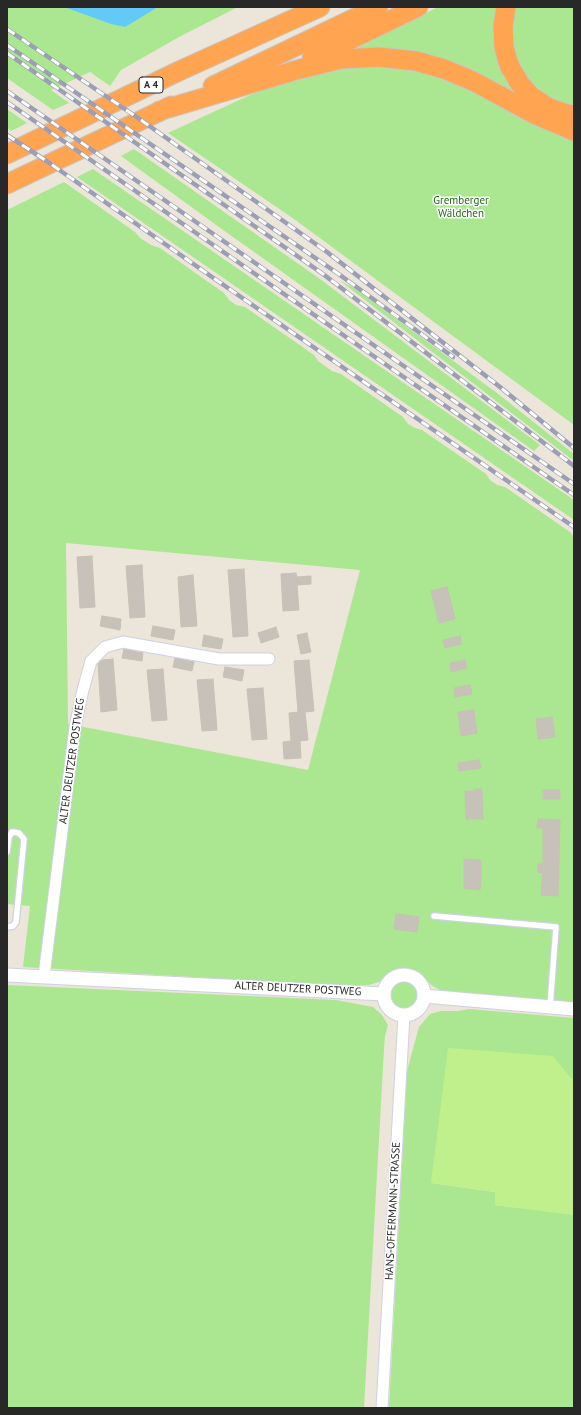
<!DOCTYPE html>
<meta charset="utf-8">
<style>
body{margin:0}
#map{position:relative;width:581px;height:1415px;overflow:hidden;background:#ece5d9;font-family:"PT Sans",sans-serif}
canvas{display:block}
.frame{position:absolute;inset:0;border:8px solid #282828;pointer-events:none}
</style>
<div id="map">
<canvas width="581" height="1415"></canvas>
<div class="frame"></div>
</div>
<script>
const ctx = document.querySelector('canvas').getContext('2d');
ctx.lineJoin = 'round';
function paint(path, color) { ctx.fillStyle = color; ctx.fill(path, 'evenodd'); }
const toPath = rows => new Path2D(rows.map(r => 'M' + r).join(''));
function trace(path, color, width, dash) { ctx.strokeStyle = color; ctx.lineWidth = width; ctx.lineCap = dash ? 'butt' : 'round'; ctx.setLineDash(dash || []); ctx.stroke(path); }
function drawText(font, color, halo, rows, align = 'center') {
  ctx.font = font + ' "PT Sans",sans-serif'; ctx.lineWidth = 3; ctx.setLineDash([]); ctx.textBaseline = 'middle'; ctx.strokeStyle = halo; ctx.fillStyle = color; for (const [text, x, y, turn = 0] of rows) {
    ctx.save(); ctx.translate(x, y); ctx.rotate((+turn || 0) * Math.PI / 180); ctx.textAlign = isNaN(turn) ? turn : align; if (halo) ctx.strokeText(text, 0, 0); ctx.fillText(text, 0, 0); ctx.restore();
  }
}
const green = toPath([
 [7,7,238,7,179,37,121,70,110,86,90,72,51,90,69,103,53,110,7,78],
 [438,7,501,7,527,98,475,76,348,52],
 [516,7,574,7,574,106,570,106,550,98,531,82,519,66,511,44,513,18],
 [380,63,442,76,574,140,574,425,294,219,168,133,276,83,303,73],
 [7,109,27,123,11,131,7,128],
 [134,149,320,279,540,445,534,451,219,227,121,156],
 [93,169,574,500,574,520,77,177],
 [64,182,135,232,140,238,151,245,160,248,224,293,229,300,236,305,245,307,314,355,318,361,332,371,341,374,403,417,408,424,415,428,422,430,486,474,490,480,497,485,505,487,570,532,574,537,574,1002,459,993,440,990,431,985,420,972,407,969,396,970,379,982,369,985,343,986,23,967,30,906,7,904,7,210],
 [66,543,360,570,308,770,68,724],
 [339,280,354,288,384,310,497,393,574,454,574,461],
 '391 995a14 14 0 1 1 28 0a14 14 0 1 1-28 0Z',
 [7,985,336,1000,373,1007,382,1015,388,1025,385,1036,384,1049,364,1408,7,1408],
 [469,1009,574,1018,574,1080,570,1078,432,1183,495,1192,495,1205,572,1214,574,1213,574,1408,389,1408,407,1071,419,1027,430,1014,441,1011,458,1011]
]);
const pitch = toPath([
 [448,1048,553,1056,570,1077,574,1080,574,1213,573,1215,495,1205,495,1192,431,1183]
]);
const water = toPath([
 [64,7,158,7,125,27,111,24]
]);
const building = toPath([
 [92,556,95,607,80,608,77,557,92,556],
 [142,565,145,617,130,618,126,566,142,565],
 [244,569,248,636,233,637,228,570,244,569],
 [296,573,297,577,311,576,311,584,297,585,299,610,283,611,281,574,296,573],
 [193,575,197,626,181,627,178,577,193,575],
 [447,587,455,619,439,623,431,591,447,587],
 [102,616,121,619,120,630,100,626,102,616],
 [153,626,175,630,173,640,151,636,153,626],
 [276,627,279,637,261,643,258,633,276,627],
 [307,633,311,652,301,654,297,635,307,633],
 [204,635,223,639,221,649,202,646,204,635],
 [460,636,461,644,445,648,443,640,460,636],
 [124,649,143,653,142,661,122,658,124,649],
 [175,658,194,662,192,671,173,667,175,658],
 [113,659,117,710,101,712,98,664,102,660,113,659],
 [309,660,314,711,305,712,308,740,300,741,301,758,284,759,283,742,291,741,289,713,298,712,294,661,309,660],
 [465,660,467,668,451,672,450,663,465,660],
 [225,667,244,670,242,681,223,677,225,667],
 [163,669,167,720,152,721,147,670,163,669],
 [213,679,217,730,202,731,197,680,213,679],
 [470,685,472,694,455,697,454,688,470,685],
 [263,688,267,739,252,740,247,689,263,688],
 [474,710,477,733,461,736,458,712,474,710],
 [552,717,555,737,538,739,536,719,552,717],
 [479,760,481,768,459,771,458,763,479,760],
 [474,789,482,789,483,819,466,819,465,791,474,791,474,789],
 [543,790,560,790,560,799,543,799,543,790],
 [538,819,560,820,558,896,541,895,543,873,538,872,538,864,543,864,543,828,537,828,538,819],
 [464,859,481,860,481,876,480,890,464,888,464,859],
 [396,914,419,917,417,932,394,929,396,914]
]);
const service = toPath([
 [7,852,9,837,12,832,19,833,24,839,16,922,13,926,7,927],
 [434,916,556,927,550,1007]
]);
const minor = toPath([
 [44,976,75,727,83,690,91,661,105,647,123,642,219,659,269,659],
 [382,1408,404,1015]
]);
const tertiary = toPath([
 [7,975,384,994],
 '384 995a20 20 0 1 1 40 0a20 20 0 1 1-40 0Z',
 [424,996,574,1009]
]);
const motorway = toPath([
 [506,7,503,26,504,47,509,65,520,84,531,96,549,108,567,114,574,115],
 [312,58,418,7],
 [213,86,378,7],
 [159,111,300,69,341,59,379,57,416,61,444,69,473,81,534,114,574,131],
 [7,154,177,72,320,7],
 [7,184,171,106]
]);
const rail = toPath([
 [7,29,141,120,327,252,500,387,574,448],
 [7,45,340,275,453,357],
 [7,53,323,274,574,466],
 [7,91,574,484],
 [7,102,574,495],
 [7,135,48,162,212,277,574,527]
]);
const shields = [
 [151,85,24]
];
const shieldNames = [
 ["A 4",151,85]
];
const parkNames = [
 ["Gremberger",461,201],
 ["Wäldchen",461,214]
];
const streetNames = [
 ["ALTER DEUTZER POSTWEG",72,761,-82],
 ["ALTER DEUTZER POSTWEG",298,989,3],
 ["HANS-OFFERMANN-STRASSE",393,1211,-87]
];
paint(green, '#aae790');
paint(pitch, '#c0f08b');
paint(water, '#63c9f7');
paint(building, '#c7c2b9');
trace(building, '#c7c1b3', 1);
trace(service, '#ced1e3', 8);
trace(minor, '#ced1e3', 13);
trace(tertiary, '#ced1e3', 15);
trace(motorway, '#c7c7c7', 21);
trace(service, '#fff', 5.5);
trace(minor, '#fff', 11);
trace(tertiary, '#fff', 13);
trace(motorway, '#ffa451', 19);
trace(rail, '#9b9eb5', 4.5);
trace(rail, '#fff', 3, [9]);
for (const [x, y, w] of shields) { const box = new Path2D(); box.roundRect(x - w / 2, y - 8, w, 16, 3); ctx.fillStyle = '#fff'; ctx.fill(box); trace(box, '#282828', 1); }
drawText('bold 10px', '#282828', null, shieldNames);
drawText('11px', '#226a14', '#fff', parkNames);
drawText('11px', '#282828', '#fff', streetNames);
</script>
